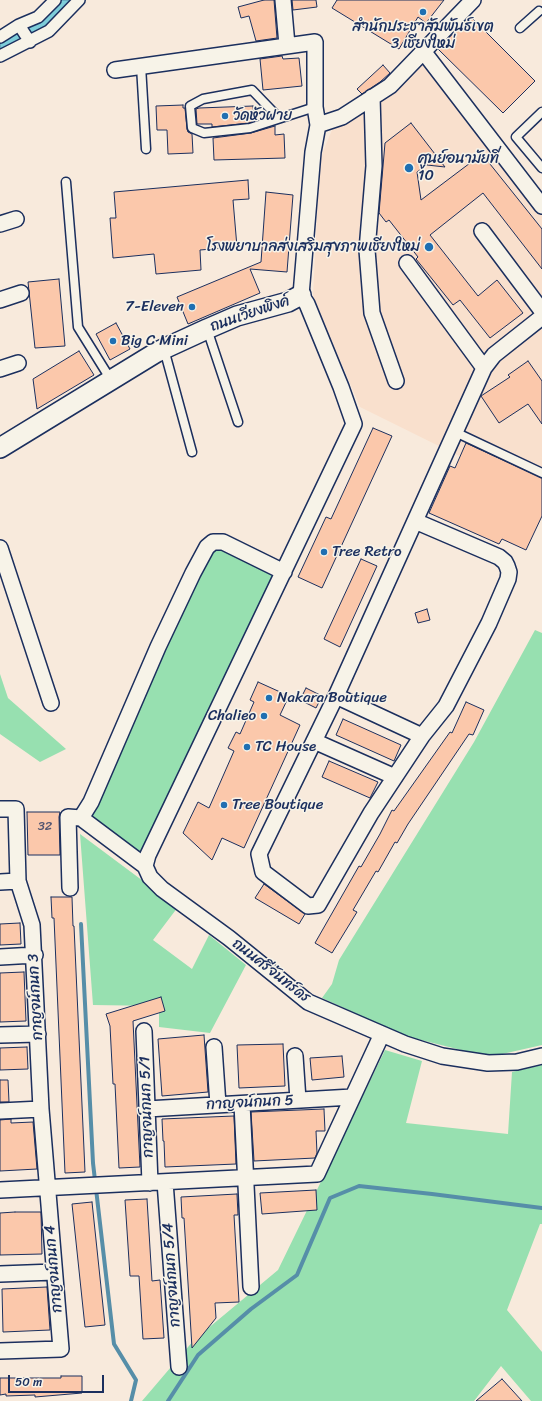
<!DOCTYPE html>
<meta charset="utf-8">
<style>
body{margin:0}
#map{position:relative;width:542px;height:1401px;overflow:hidden;background:#f8eadc;font-family:Sriracha,sans-serif}
canvas{display:block}
.scale{position:absolute;left:8px;top:1375px;width:96px;height:18px;box-sizing:border-box;border:2px solid #1b2f5e;border-top:0;padding-left:5px;font-size:12px;line-height:14px;white-space:nowrap;color:#1b2f5e;-webkit-text-stroke:3px #f7f3e8;paint-order:stroke}
</style>
<div id="map">
<canvas width="542" height="1401"></canvas>
<div class="scale">50 m</div>
</div>
<script>
const ctx = document.querySelector('canvas').getContext('2d');
ctx.lineJoin = 'round';
function paint(path, color) { ctx.fillStyle = color; ctx.fill(path, 'evenodd'); }
const toPath = rows => new Path2D(rows.map(r => 'M' + r).join(''));
function trace(path, color, width, dash) { ctx.strokeStyle = color; ctx.lineWidth = width; ctx.lineCap = dash ? 'butt' : 'round'; ctx.setLineDash(dash || []); ctx.stroke(path); }
function drawText(font, color, halo, rows, align = 'center') {
  ctx.font = font + ' Sriracha,"Playpen Sans Thai",sans-serif'; ctx.lineWidth = 3; ctx.setLineDash([]); ctx.textBaseline = 'middle'; ctx.strokeStyle = halo; ctx.fillStyle = color; for (const [text, x, y, turn = 0] of rows) {
    ctx.save(); ctx.translate(x, y); ctx.rotate((+turn || 0) * Math.PI / 180); ctx.textAlign = isNaN(turn) ? turn : align; if (halo) ctx.strokeText(text, 0, 0); ctx.fillText(text, 0, 0); ctx.restore();
  }
}
const built = toPath([
 [431,51,542,197,542,497,360,407,313,296,320,159,334,125]
]);
const green = toPath([
 [222,546,277,573,142,856,132,854,91,814,210,549],
 [535,630,542,633,542,1045,489,1057,405,1036,322,998,332,984,339,960,474,742],
 [0,674,8,698,66,749,40,762,0,734],
 [80,834,178,907,153,940,192,969,209,935,246,965,210,1033,159,1027,159,1006,93,1005],
 [385,1050,422,1061,406,1123,508,1134,512,1072,542,1065,542,1224,540,1224,507,1310,542,1352,542,1401,531,1401,501,1366,474,1401,142,1401,194,1340,278,1270]
]);
const water = toPath([
 [59,0,77,0,47,29,0,53,0,40,22,31,40,19,59,0]
]);
const stream = toPath([
 [81,924,93,1163,114,1344,136,1380,131,1401],
 [168,1401,198,1355,251,1309,297,1275,330,1198,359,1186,432,1194,542,1208]
]);
const building = toPath([
 [264,0,274,0,277,38,256,41,249,16,241,18,238,7,264,0],
 [292,0,316,0,317,7,293,10,292,0],
 [337,0,444,0,426,23,418,17,399,49,332,8,337,0],
 [470,16,535,81,503,113,438,49,470,16],
 [282,56,283,59,299,58,302,86,263,90,260,59,282,56],
 [383,65,390,73,380,82,362,94,357,89,383,65],
 [183,105,183,108,185,108,187,129,188,132,192,134,193,153,168,154,167,130,157,130,156,106,183,105],
 [253,106,254,121,249,123,212,127,212,124,197,124,196,109,199,108,253,106],
 [411,123,445,167,427,165,417,172,421,200,482,154,542,229,542,269,483,193,430,235,478,296,497,280,523,313,490,338,460,300,453,305,416,259,418,257,389,220,386,222,379,213,385,143,411,123],
 [275,126,275,135,284,134,285,158,214,160,213,138,251,133,275,126],
 [248,180,249,199,233,200,237,247,200,250,201,270,156,274,154,254,113,258,110,218,116,218,114,192,248,180],
 [266,192,293,195,287,272,250,269,260,293,188,324,177,297,261,262,266,192],
 [59,279,65,346,35,348,28,282,59,279],
 [116,323,130,349,110,360,96,334,116,323],
 [79,351,94,375,37,409,33,379,79,351],
 [528,361,542,381,542,424,528,404,499,423,481,396,510,377,508,375,528,361],
 [373,428,392,436,322,588,298,577,326,517,331,519,373,428],
 [466,443,542,478,542,516,526,550,502,539,499,544,429,513,450,466,455,468,466,443],
 [361,559,377,566,340,647,324,639,361,559],
 [427,609,430,620,418,623,415,613,427,609],
 [258,682,289,696,280,715,300,725,244,848,222,838,212,860,183,833,198,802,209,808,234,751,228,748,236,732,240,734,254,702,250,700,258,682],
 [306,688,322,696,316,708,300,700,306,688],
 [466,702,484,710,473,735,469,734,408,824,397,843,395,842,378,872,376,871,353,910,357,912,332,953,315,943,359,866,361,867,380,834,392,810,394,811,450,732,452,733,466,702],
 [343,719,401,745,394,761,336,735,343,719],
 [329,761,378,782,370,798,322,777,329,761],
 [27,812,60,812,59,817,60,855,28,855,27,812],
 [264,884,305,914,299,924,255,898,264,884],
 [51,897,72,897,73,926,74,926,85,1172,65,1173,54,918,52,918,51,897],
 [20,923,21,944,0,945,0,924,20,923],
 [24,972,26,1021,0,1022,0,973,24,972],
 [161,997,165,1011,133,1021,140,1167,119,1168,115,1084,113,1084,110,1026,106,1014,161,997],
 [204,1035,208,1092,162,1096,158,1039,204,1035],
 [283,1044,285,1086,239,1088,237,1045,283,1044],
 [27,1047,28,1069,0,1070,0,1048,27,1047],
 [342,1056,344,1077,312,1080,310,1058,342,1056],
 [0,1080,8,1080,9,1102,0,1102,0,1080],
 [324,1109,325,1131,316,1131,317,1153,315,1158,254,1161,251,1112,324,1109],
 [234,1116,236,1164,165,1167,164,1141,163,1141,162,1119,234,1116],
 [11,1119,11,1123,33,1122,37,1169,0,1171,0,1120,11,1119],
 [316,1190,317,1210,262,1214,260,1193,316,1190],
 [237,1194,238,1215,234,1215,239,1302,215,1303,216,1318,192,1348,184,1218,182,1218,181,1197,237,1194],
 [147,1199,152,1281,160,1280,164,1338,143,1339,139,1276,130,1276,125,1200,147,1199],
 [92,1202,105,1325,85,1327,72,1204,92,1202],
 [15,1212,41,1212,42,1254,0,1255,0,1213,15,1212],
 [47,1287,50,1330,3,1332,2,1289,47,1287],
 [61,1376,82,1376,82,1393,35,1397,35,1395,6,1396,6,1394,0,1395,0,1378,61,1378,61,1376],
 [502,1379,522,1401,476,1401,502,1379]
]);
const service = toPath([
 [520,28,539,11],
 [141,66,146,149],
 [542,112,516,137,542,168],
 [279,118,252,90,203,99,190,106,192,128,204,133,250,128,315,107],
 [66,182,78,327,111,380],
 [207,329,238,422],
 [164,349,192,452],
 [455,432,542,473]
]);
const pedestrian = toPath([
 [19,25,30,42],
 [0,37,19,25,38,17,55,0],
 [0,56,49,31,79,0]
]);
const minor = toPath([
 [283,0,287,45],
 [423,51,542,206],
 [115,70,315,42,315,107,318,125],
 [372,97,374,166,367,250,372,313,396,381],
 [0,224,16,219],
 [482,231,542,311],
 [407,263,484,368],
 [0,300,21,293],
 [0,369,18,363],
 [415,521,499,557,505,562,507,566,509,572,508,579,489,623,446,706,422,736,371,813,318,905,308,906,263,872,259,854,336,696,484,368,494,355,542,317],
 [0,548,51,703],
 [336,696,422,736],
 [314,741,395,777],
 [0,809,16,809,18,881,32,925,41,1109,61,1349,0,1351],
 [81,818,145,866,150,877,162,889,229,938,308,1002,405,1044,442,1056,488,1063,517,1062,542,1056],
 [81,818,91,802,158,647,193,573,207,547,213,542,223,542,284,572],
 [145,866,148,855,354,424,341,387,307,304,301,295,313,152,318,125,342,117,390,86,473,0],
 [0,882,18,881],
 [70,888,68,817,81,818],
 [0,957,35,955],
 [144,1031,150,1183],
 [0,1035,38,1034],
 [214,1047,218,1105],
 [295,1056,298,1100],
 [242,1104,251,1287],
 [147,1109,352,1097],
 [0,1111,41,1109],
 [165,1182,179,1367],
 [0,1190,317,1174,382,1034],
 [0,1274,54,1272]
]);
const tertiary = toPath([
 [0,448,157,352,207,329,237,316,288,302,301,295]
]);
const markers = [
 [423,12,4,"#1f6fb2"],
 [225,116,4,"#1f6fb2"],
 [409,168,5,"#1f6fb2"],
 [429,247,5,"#1f6fb2"],
 [192,307,4,"#1f6fb2"],
 [113,341,4,"#1f6fb2"],
 [324,552,4,"#1f6fb2"],
 [269,698,4,"#1f6fb2"],
 [264,716,4,"#1f6fb2"],
 [247,747,4,"#1f6fb2"],
 [224,805,4,"#1f6fb2"]
];
const numberNames = [
 ["32",45,827]
];
const poiNames = [
 ["สำนักประชาสัมพันธ์เขต",423,27,"center"],
 ["3 เชียงใหม่",423,44,"center"],
 ["วัดหัวฝาย",233,116],
 ["ศูนย์อนามัยที่",418,159],
 ["10",418,176],
 ["โรงพยาบาลส่งเสริมสุขภาพเชียงใหม่",420,247,"right"],
 ["7-Eleven",184,307,"right"],
 ["Big C Mini",121,341],
 ["Tree Retro",332,552],
 ["Nakara Boutique",277,698],
 ["Chalieo",256,716,"right"],
 ["TC House",255,747],
 ["Tree Boutique",232,805]
];
const streetNames = [
 ["ถนนเวียงพิงค์",250,314,-19],
 ["ถนนศรีจันทร์ดร",271,971,38],
 ["กาญจน์กนก 3",36,997,-93],
 ["กาญจน์กนก 5",250,1103,-3],
 ["กาญจน์กนก 5/1",147,1107,-92],
 ["กาญจน์กนก 4",54,1269,-95],
 ["กาญจน์กนก 5/4",172,1275,-94]
];
paint(built, '#f9e0cd');
paint(green, '#97e0b0');
paint(water, '#7dcdd9');
trace(water, '#568ea8', 1);
trace(stream, '#568ea8', 4);
paint(building, '#fbc8ab');
trace(building, '#1b2f5e', 1);
trace(service, '#1b2f5e', 11);
trace(pedestrian, '#1b2f5e', 14);
trace(minor, '#1b2f5e', 18);
trace(tertiary, '#1b2f5e', 22);
trace(service, '#f7f3e8', 8);
trace(pedestrian, '#f7f3e8', 11);
trace(minor, '#f7f3e8', 15);
trace(tertiary, '#f7f3e8', 19);
for (const [x, y, r, color] of markers) { const dot = new Path2D(); dot.arc(x, y, r, 0, 2 * Math.PI); ctx.fillStyle = color; ctx.fill(dot); trace(dot, '#f7f3e8', 1.5); }
drawText('13px', '#535571', null, numberNames);
drawText('15px', '#1b2f5e', '#f7f3e8', poiNames, 'left');
drawText('15px', '#1b2f5e', '#f7f3e8', streetNames);
</script>
